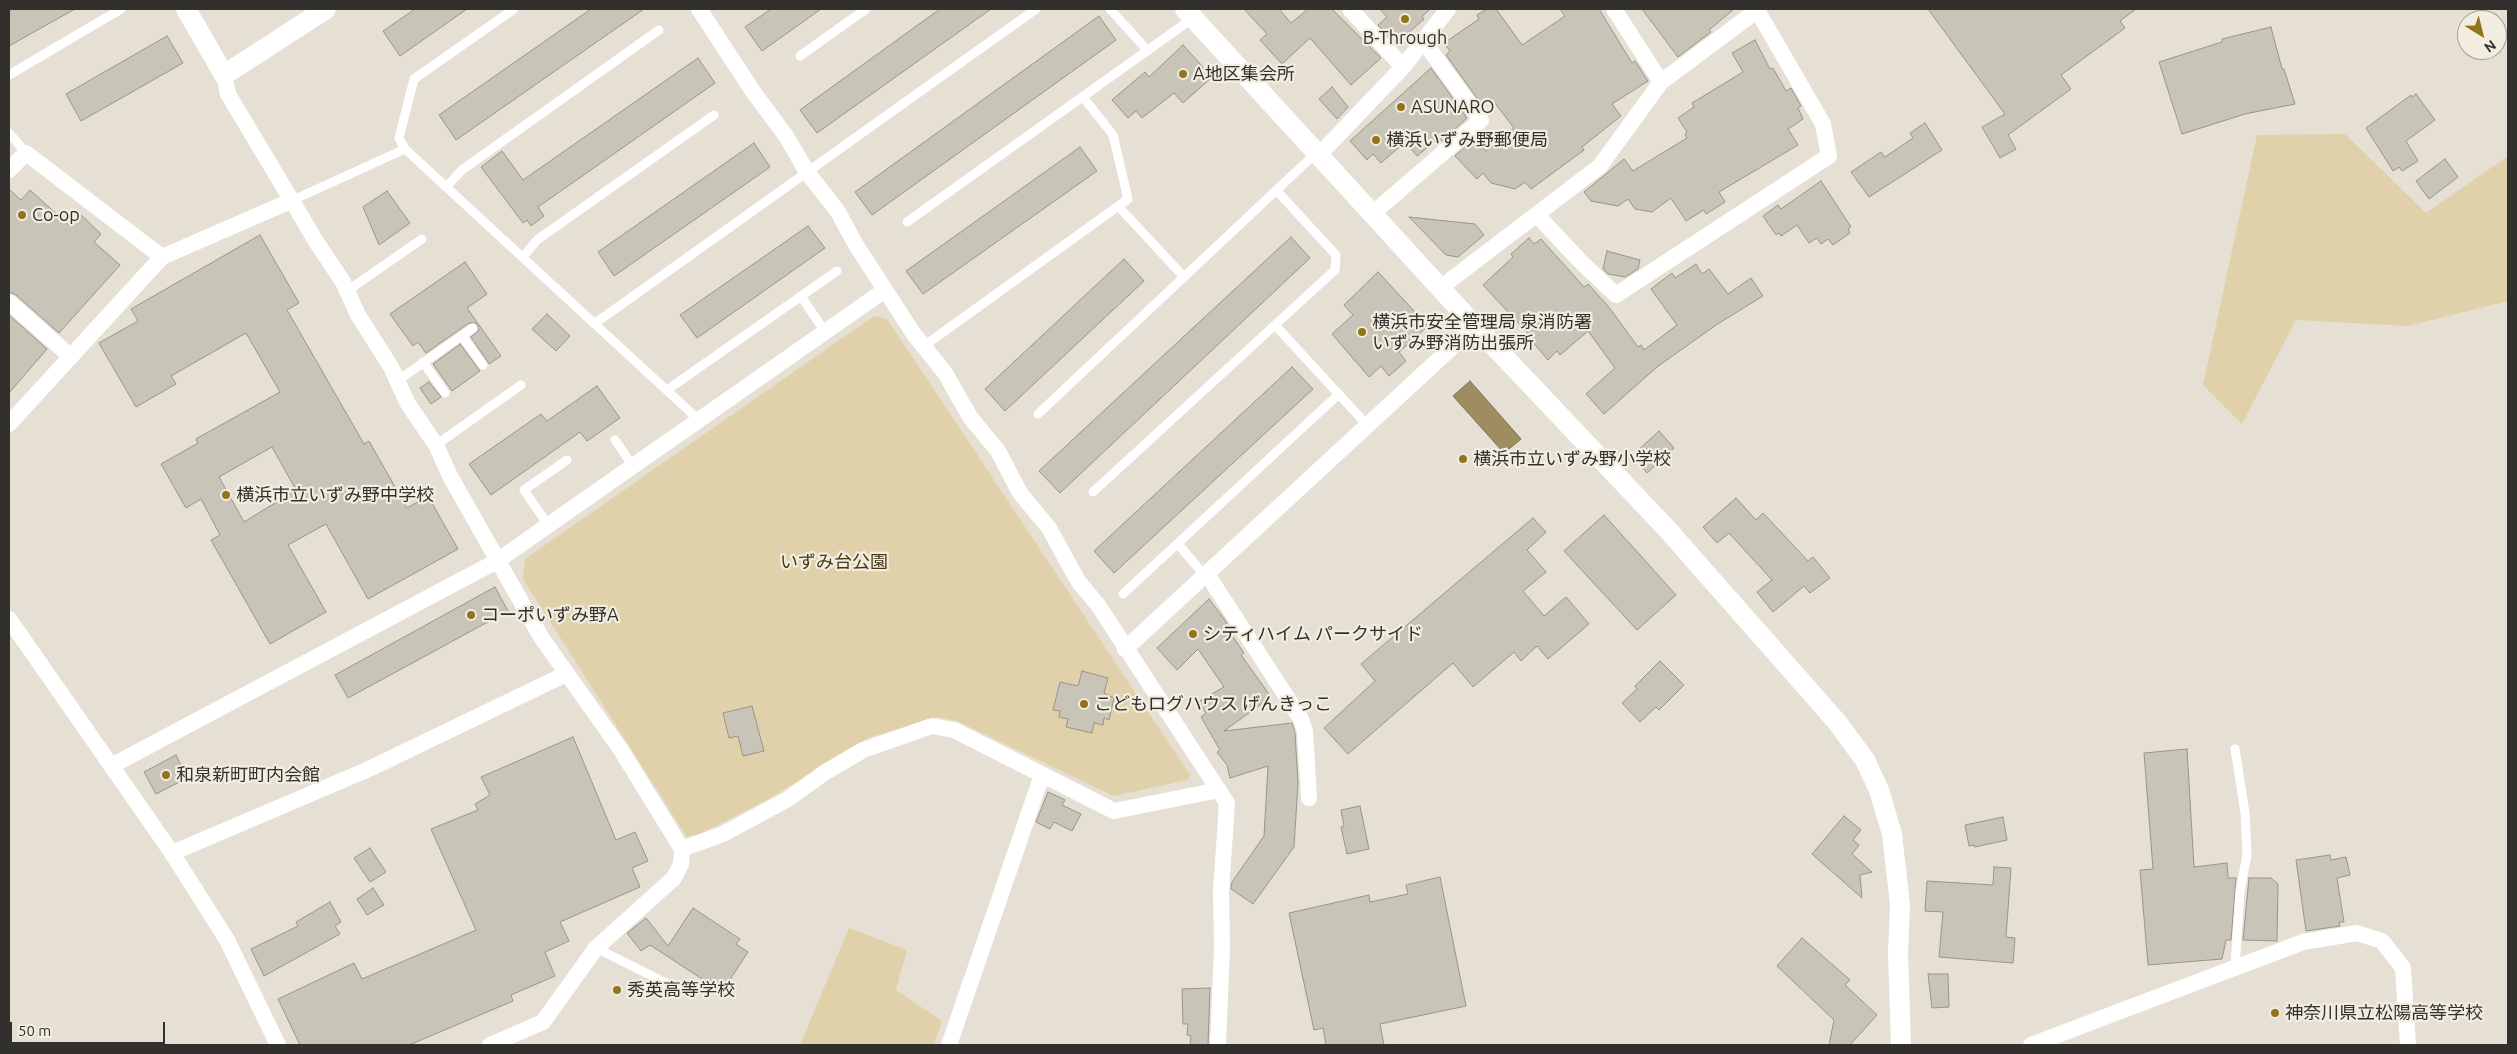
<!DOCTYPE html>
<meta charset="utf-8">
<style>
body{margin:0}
#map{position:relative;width:2517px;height:1054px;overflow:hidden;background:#e5e0d3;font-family:Ubuntu,sans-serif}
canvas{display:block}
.frame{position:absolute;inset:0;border:10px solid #32302c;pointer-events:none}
.north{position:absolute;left:2457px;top:10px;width:50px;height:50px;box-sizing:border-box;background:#f2ede0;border:1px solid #a5a198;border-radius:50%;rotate:144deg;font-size:14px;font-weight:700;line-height:20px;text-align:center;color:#32302c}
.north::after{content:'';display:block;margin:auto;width:18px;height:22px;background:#92741b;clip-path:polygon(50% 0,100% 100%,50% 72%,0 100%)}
.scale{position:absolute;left:10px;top:1022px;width:155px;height:22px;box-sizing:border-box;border:2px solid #32302c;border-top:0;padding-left:6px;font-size:15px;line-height:18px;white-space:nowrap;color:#32302c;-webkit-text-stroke:4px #f2ede0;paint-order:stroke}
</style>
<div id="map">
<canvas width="2517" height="1054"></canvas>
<div class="frame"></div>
<div class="north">N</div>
<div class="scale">50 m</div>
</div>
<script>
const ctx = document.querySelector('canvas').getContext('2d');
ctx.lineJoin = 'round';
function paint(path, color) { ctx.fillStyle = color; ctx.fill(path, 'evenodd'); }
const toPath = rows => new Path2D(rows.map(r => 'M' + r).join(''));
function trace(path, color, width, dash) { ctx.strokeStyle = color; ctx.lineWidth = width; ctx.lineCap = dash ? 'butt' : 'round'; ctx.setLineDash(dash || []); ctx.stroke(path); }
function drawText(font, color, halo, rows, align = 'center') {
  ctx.font = font + ' Ubuntu,"Noto Sans JP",sans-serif'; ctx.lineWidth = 4.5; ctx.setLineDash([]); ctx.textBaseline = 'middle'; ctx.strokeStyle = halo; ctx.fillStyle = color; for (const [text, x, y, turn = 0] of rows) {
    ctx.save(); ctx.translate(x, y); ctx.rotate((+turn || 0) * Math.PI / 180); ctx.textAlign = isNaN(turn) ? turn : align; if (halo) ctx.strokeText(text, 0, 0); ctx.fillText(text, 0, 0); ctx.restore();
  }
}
const green = toPath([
 [2345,134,2426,213,2508,156,2508,301,2408,326,2296,320,2242,424,2203,385,2257,135],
 [874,316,887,319,1190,775,1188,780,1113,796,957,721,937,717,868,738,767,800,700,834,687,837,523,579,525,559],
 [849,928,907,950,896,990,942,1021,934,1045,800,1045]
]);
const water = toPath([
 [1470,381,1521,439,1504,453,1453,396,1470,381]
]);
const building = toPath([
 [9,9,75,9,9,46,9,9],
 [415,9,467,9,400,56,383,31,415,9],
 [591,9,644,9,456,140,439,115,591,9],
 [771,9,821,9,762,51,745,27,771,9],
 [940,9,991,9,817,133,800,110,940,9],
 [1244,9,1279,9,1291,23,1308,9,1332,9,1381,58,1351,85,1310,38,1282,64,1260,40,1267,34,1244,9],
 [1380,9,1430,9,1422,17,1424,19,1396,44,1378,25,1387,17,1380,9],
 [1487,9,1496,9,1522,45,1565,16,1560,9,1599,9,1632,63,1635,61,1648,81,1612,104,1621,116,1582,147,1584,150,1531,189,1525,182,1515,189,1491,183,1483,173,1477,179,1455,156,1475,138,1486,151,1514,128,1491,98,1482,105,1446,55,1450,51,1444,43,1479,19,1477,15,1487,9],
 [1642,9,1734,9,1709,30,1711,32,1678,57,1642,9],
 [1928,9,2136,9,2120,21,2125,28,2061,75,2071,89,2008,135,2016,149,2000,158,1982,127,2005,114,1928,9],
 [1099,16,1116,40,872,215,855,192,1099,16],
 [2271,27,2282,69,2284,69,2295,104,2245,114,2182,134,2159,62,2222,42,2222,39,2271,27],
 [167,36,183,63,81,121,66,94,167,36],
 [1755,40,1770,69,1773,68,1786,91,1791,88,1801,106,1798,108,1803,119,1788,129,1798,145,1719,192,1725,202,1706,214,1704,210,1686,221,1671,198,1652,212,1635,209,1628,199,1618,206,1591,201,1584,192,1624,159,1633,171,1687,138,1685,134,1687,132,1678,118,1694,107,1692,103,1743,72,1732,53,1755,40],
 [1183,45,1212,77,1183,103,1174,93,1142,118,1136,111,1128,118,1112,100,1145,72,1149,77,1183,45],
 [698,58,715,83,538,207,544,216,531,226,527,220,523,223,481,167,502,151,523,180,698,58],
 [1431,68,1467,118,1442,141,1439,138,1417,156,1405,142,1381,163,1373,154,1367,160,1350,141,1431,68],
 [1332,87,1348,107,1337,119,1319,99,1332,87],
 [2416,94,2435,120,2406,141,2418,161,2402,171,2399,167,2393,171,2366,128,2411,95,2412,97,2416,94],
 [1925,123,1942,150,1869,197,1851,172,1881,152,1885,157,1913,138,1910,133,1925,123],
 [754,143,770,167,614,276,598,252,754,143],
 [1080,147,1097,171,923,294,906,271,1080,147],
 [2445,159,2458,177,2429,199,2416,181,2445,159],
 [1821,181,1851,227,1848,229,1850,233,1833,245,1828,239,1821,244,1817,238,1809,243,1797,225,1781,236,1779,233,1776,235,1763,216,1778,205,1781,209,1821,181],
 [9,189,21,200,30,190,69,225,79,213,101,234,94,242,120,265,59,333,16,295,9,292,9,189],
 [387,191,410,223,379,245,363,207,387,191],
 [1409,217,1475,224,1484,235,1458,257,1446,255,1409,217],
 [808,226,825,248,697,338,680,315,808,226],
 [260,235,299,303,287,310,364,444,369,441,407,508,428,496,458,549,368,599,326,524,288,545,326,612,270,644,211,540,220,535,201,499,186,508,161,464,198,443,196,439,280,392,246,333,171,376,176,384,136,407,99,343,138,321,131,309,260,235],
 [272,447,296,490,244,522,219,477,272,447],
 [1291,237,1310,258,1060,493,1039,471,1291,237],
 [1529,238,1534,244,1541,239,1584,287,1588,284,1608,306,1638,347,1641,345,1644,350,1677,325,1651,289,1672,273,1675,278,1696,264,1702,274,1709,269,1728,294,1751,278,1763,296,1716,325,1657,367,1604,414,1586,394,1615,368,1588,331,1560,355,1557,351,1548,360,1532,341,1534,340,1483,285,1513,257,1511,254,1529,238],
 [1607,251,1640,260,1638,269,1625,277,1608,274,1603,269,1607,251],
 [1124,259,1144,281,1005,411,985,389,1124,259],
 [465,262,487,294,467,308,501,356,489,364,471,337,479,330,476,323,469,323,426,353,418,342,413,346,390,314,465,262],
 [1378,272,1428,326,1399,352,1406,361,1389,376,1381,366,1369,377,1332,334,1353,315,1344,305,1378,272],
 [547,314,570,336,556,351,532,329,547,314],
 [9,315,47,349,9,393,9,315],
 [460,344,480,371,452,391,433,364,460,344],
 [1292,367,1313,389,1114,573,1094,551,1292,367],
 [429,382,441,397,431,404,420,388,429,382],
 [597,386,620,418,587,441,580,432,491,495,469,464,541,414,547,421,597,386],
 [1659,431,1674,448,1647,473,1637,461,1639,458,1635,453,1659,431],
 [1736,498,1756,520,1763,513,1808,561,1813,557,1830,578,1810,593,1804,586,1773,612,1757,592,1772,580,1729,533,1717,543,1703,527,1736,498],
 [1604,515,1676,595,1637,630,1564,551,1604,515],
 [1533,518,1546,532,1527,550,1546,572,1523,591,1544,616,1566,597,1589,624,1548,659,1537,646,1521,661,1514,652,1473,687,1453,663,1348,754,1324,728,1375,681,1361,664,1533,518],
 [495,587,508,611,348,698,335,675,495,587],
 [1209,599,1227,623,1225,625,1244,653,1241,655,1271,697,1224,731,1292,723,1295,733,1298,783,1294,847,1253,904,1231,889,1232,882,1264,836,1268,766,1230,778,1227,765,1217,752,1220,750,1201,717,1206,713,1198,702,1224,687,1198,649,1177,670,1157,648,1209,599],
 [1660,661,1684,685,1659,710,1656,707,1640,722,1622,703,1637,689,1635,686,1660,661],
 [1082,671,1108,678,1104,693,1114,698,1109,720,1104,718,1103,725,1094,723,1092,733,1066,727,1068,719,1059,717,1060,711,1053,710,1060,682,1078,686,1082,671],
 [752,706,764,751,743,756,738,736,729,738,723,713,752,706],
 [573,737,616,840,635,832,648,861,632,868,640,887,560,922,569,941,545,952,555,976,511,995,513,1001,409,1045,300,1045,278,999,354,963,362,979,476,930,431,829,478,810,475,804,490,795,481,777,573,737],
 [2187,749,2194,867,2227,863,2228,878,2236,878,2231,940,2226,940,2222,959,2148,965,2140,870,2153,869,2144,753,2187,749],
 [176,755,187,778,156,794,144,772,176,755],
 [1048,792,1065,800,1062,805,1081,814,1072,831,1054,822,1050,829,1036,822,1048,792],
 [1360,806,1369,849,1347,854,1341,827,1344,826,1341,810,1360,806],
 [1844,816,1861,830,1853,840,1859,845,1852,854,1872,872,1860,875,1862,898,1812,854,1844,816],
 [2003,817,2007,840,1975,847,1974,845,1969,846,1965,825,2003,817],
 [370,848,386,872,370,882,354,858,370,848],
 [2330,855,2331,860,2346,857,2350,875,2337,878,2344,922,2339,922,2340,926,2306,931,2296,860,2330,855],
 [1994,867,2011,868,2006,937,2015,938,2013,963,1939,957,1943,912,1925,911,1927,881,1993,885,1994,867],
 [1440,877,1466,1006,1380,1024,1384,1045,1326,1045,1323,1028,1314,1030,1289,913,1369,895,1370,902,1408,894,1406,885,1440,877],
 [2249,878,2271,878,2278,884,2277,941,2243,940,2249,878],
 [373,888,384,905,367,915,357,899,373,888],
 [330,902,341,922,335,926,340,934,264,976,251,949,298,926,296,922,330,902],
 [693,908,740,939,736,944,748,952,722,992,650,945,641,951,627,933,646,918,668,946,693,908],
 [1802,938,1850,980,1845,985,1877,1015,1850,1045,1829,1045,1834,1020,1777,966,1802,938],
 [1928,974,1948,974,1949,1007,1932,1008,1928,974],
 [1210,988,1208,1045,1190,1045,1191,1036,1187,1035,1188,1024,1183,1024,1182,989,1210,988]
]);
const service = toPath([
 [1110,9,1148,51],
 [800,56,866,9],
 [9,75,121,9],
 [9,133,26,153],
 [405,149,399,138,414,79,514,9],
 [446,187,462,170,659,30],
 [293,200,405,149,699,420],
 [1118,206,1184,277],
 [907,222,1193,18],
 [523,257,537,240,714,115],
 [347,291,422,239],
 [801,296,825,332],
 [594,324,1036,9],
 [1275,325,1367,425],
 [462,336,483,365],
 [924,346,1128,199,1113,135,1083,97],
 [423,362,445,393],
 [397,381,473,328],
 [667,390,837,271],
 [1038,414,1316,153],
 [615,440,633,466],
 [436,445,521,385],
 [1093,492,1335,270,1336,255,1276,190],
 [548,525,524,490,567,460],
 [1178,544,1205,576],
 [1123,594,1339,394],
 [2235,749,2245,813,2247,855,2240,891,2235,967],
 [596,948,680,990]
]);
const minor = toPath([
 [699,9,754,93,786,136,807,172,838,212,856,245,913,333,945,373,970,417,998,451,1020,493,1049,528,1078,581,1098,605,1227,803,1221,892,1222,947,1218,1045],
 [1350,9,1403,67],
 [1614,9,1661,82],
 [224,75,228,94,317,243,343,282,358,315,391,367,408,404,436,445,450,476,541,637,621,750,682,849,681,864,674,878,596,948,543,1022,490,1045],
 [1319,155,1403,67,1448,9],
 [9,170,26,153,162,257],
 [1372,214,1481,120,1424,42],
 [1537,215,1581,262,1616,295,1829,156,1823,124,1757,10],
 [1440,288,1600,166,1661,82,1759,9],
 [9,302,70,356],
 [9,424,162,257,293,200],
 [1207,574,1301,719,1305,731,1309,798],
 [9,619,172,853,227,940,278,1045],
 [1125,649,1475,326],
 [111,766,497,561,885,290],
 [682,849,723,834,788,799,824,773,863,750,932,726,954,730,1114,811,1219,790],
 [172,853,369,769,566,674],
 [949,1045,1042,775],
 [2031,1045,2303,942,2357,933,2382,941,2403,968,2408,1045]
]);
const tertiary = toPath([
 [186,9,224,75,326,9],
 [1185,9,1475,326,1667,529,1837,722,1865,760,1879,790,1892,834,1900,905,1898,952,1901,1045]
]);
const markers = [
 [1405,19,5,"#92741b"],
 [1183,74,5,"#92741b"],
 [1401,107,5,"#92741b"],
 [1376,140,5,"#92741b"],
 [22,215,5,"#92741b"],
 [1362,332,5,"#92741b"],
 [1463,459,5,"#92741b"],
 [226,495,5,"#92741b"],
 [471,615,5,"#92741b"],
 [1193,634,5,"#92741b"],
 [1084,704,5,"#92741b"],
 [166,775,5,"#92741b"],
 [617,990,5,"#92741b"],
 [2275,1013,5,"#92741b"]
];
const poiNames = [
 ["B-Through",1405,38,"center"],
 ["A地区集会所",1193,74],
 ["ASUNARO",1411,107],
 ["横浜いずみ野郵便局",1386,140],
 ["Co-op",32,215],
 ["横浜市安全管理局 泉消防署",1372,322],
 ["いずみ野消防出張所",1372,343],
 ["横浜市立いずみ野小学校",1473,459],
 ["横浜市立いずみ野中学校",236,495],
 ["コーポいずみ野A",481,615],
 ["シティハイム パークサイド",1203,634],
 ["こどもログハウス げんきっこ",1094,704],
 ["和泉新町町内会館",176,775],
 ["秀英高等学校",627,990],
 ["神奈川県立松陽高等学校",2285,1013]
];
const parkNames = [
 ["いずみ台公園",834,562]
];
paint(green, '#e1d1aa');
paint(water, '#9f8d62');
trace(water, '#7e7152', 1);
paint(building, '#c9c4b8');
trace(building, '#999489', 1);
trace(service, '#fff', 9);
trace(minor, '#fff', 16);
trace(tertiary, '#fff', 20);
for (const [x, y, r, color] of markers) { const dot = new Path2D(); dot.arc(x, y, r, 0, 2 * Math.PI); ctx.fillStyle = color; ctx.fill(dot); trace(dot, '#f2ede0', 2); }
drawText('18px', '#32302c', '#f2ede0', poiNames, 'left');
drawText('18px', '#463914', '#f2ede0', parkNames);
</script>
